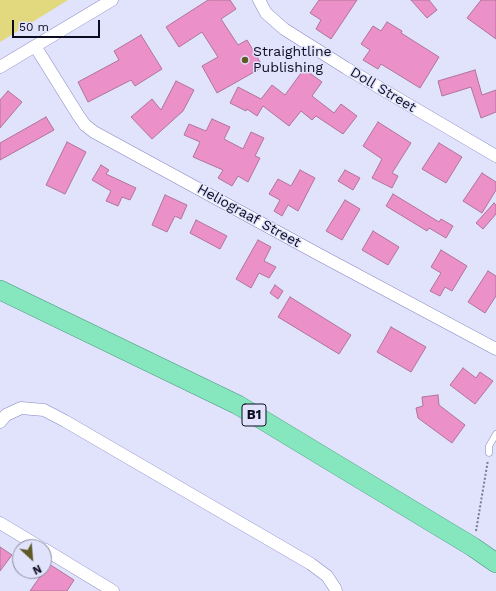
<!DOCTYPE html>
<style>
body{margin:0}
#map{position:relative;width:496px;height:591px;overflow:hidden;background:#e1e2fc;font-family:"Work Sans",sans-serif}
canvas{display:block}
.north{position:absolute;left:12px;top:539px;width:40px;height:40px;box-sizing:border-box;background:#e1e2fc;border:1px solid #8c8ca4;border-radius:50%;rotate:154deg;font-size:11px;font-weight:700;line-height:16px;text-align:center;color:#0d0c21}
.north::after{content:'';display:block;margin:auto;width:14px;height:18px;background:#5f5926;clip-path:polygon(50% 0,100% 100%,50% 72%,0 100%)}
.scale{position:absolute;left:12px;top:20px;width:88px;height:18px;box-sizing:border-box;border:2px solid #0d0c21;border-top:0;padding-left:5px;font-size:12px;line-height:14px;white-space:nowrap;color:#0d0c21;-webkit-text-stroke:3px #e1e2fc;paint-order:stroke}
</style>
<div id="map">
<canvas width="496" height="591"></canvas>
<div class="north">N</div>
<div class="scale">50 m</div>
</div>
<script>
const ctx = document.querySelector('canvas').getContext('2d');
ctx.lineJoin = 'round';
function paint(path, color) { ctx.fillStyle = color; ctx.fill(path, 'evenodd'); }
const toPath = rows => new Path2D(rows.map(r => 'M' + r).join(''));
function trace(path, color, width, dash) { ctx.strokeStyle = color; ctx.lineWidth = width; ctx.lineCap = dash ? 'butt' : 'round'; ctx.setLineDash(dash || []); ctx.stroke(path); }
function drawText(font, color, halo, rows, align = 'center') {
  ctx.font = font + ' "Work Sans",sans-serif'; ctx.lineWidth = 3; ctx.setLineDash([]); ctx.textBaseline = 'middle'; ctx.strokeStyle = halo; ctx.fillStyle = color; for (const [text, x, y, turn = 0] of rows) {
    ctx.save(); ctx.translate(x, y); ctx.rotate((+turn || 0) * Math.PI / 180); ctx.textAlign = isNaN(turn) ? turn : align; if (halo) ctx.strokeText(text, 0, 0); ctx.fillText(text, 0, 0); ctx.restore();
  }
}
const green = toPath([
 [0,0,68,0,0,42]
]);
const building = toPath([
 [208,0,230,0,236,9,221,19,238,45,247,40,263,67,217,93,202,66,218,57,202,32,179,47,166,27,208,0],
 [319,0,357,0,331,39,316,29,321,20,310,13,319,0],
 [411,0,429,0,437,10,427,18,411,0],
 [481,0,496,0,496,39,467,18,481,0],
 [387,22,402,31,401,33,439,57,420,88,381,64,378,69,363,60,370,50,361,44,373,26,381,31,387,22],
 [141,35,162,69,135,86,131,80,88,102,78,82,119,60,114,51,141,35],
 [304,69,322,82,312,96,334,113,341,104,357,116,343,134,316,116,312,120,301,111,289,126,263,106,257,116,247,109,246,111,230,103,238,87,261,99,272,85,285,95,304,69],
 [475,70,482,95,496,90,496,112,481,118,471,87,442,96,438,81,475,70],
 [176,81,194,90,183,111,152,139,131,117,152,99,161,110,176,81],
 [8,91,22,102,0,128,0,100,8,91],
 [46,117,54,130,0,160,0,143,46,117],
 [212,119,230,127,224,139,243,149,251,132,264,138,255,156,260,158,248,182,238,176,232,186,218,178,223,170,193,157,200,142,184,135,189,124,206,131,212,119],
 [378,122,411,143,392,173,398,176,392,188,372,178,382,159,363,146,378,122],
 [67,142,86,152,65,194,46,185,67,142],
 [439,143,462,157,446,183,422,169,439,143],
 [101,165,109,170,106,174,136,188,130,200,122,197,118,206,106,201,111,191,92,180,101,165],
 [300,170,315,178,298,211,288,205,282,216,274,211,280,200,269,194,278,179,291,186,300,170],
 [345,170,360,178,353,190,338,181,345,170],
 [482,173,496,182,496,190,482,213,463,201,482,173],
 [393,194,439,222,441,219,453,226,446,238,429,228,427,231,386,206,393,194],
 [165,195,187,205,181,219,175,216,167,232,152,225,165,195],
 [345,200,360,209,342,240,326,231,345,200],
 [494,203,496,205,496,214,483,229,476,223,494,203],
 [196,220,227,236,220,249,190,233,196,220],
 [373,231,399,247,388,265,362,250,373,231],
 [258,240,271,247,264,261,276,267,269,278,259,273,251,288,236,279,258,240],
 [441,250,467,266,452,291,445,287,440,296,430,291,441,273,431,267,441,250],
 [488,271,496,276,496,296,485,313,468,302,488,271],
 [275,285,283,291,278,299,270,293,275,285],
 [290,297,351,335,339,354,278,317,290,297],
 [391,327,426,347,411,372,377,352,391,327],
 [463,368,476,378,480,372,493,381,475,404,450,385,463,368],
 [438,395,439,405,465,425,452,443,418,418,416,408,423,406,422,397,438,395],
 [0,547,12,555,0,571,0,547],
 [49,564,74,580,67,591,30,591,49,564]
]);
const path = toPath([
 [476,531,488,460]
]);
const service = toPath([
 [489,453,489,446,496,434]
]);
const minor = toPath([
 [259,0,266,13,284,29,346,68,496,156],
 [35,46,78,115,85,125,94,132,320,255,496,349],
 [0,67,112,0],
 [0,422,6,415,21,408,44,410,65,421,311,564,327,576,335,588,336,591],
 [0,523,40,547],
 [44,549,113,591]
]);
const trunk = toPath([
 [0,290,238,405,473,547,496,563]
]);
const markers = [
 [245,60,4,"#5f5926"]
];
const shields = [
 [254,415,24]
];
const shieldNames = [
 ["B1",254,415]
];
const poiNames = [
 ["Straightline",253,52],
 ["Publishing",253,68]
];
const streetNames = [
 ["Doll Street",383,90,31],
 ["Heliograaf Street",249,216,29]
];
paint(green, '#e2d87d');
paint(building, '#eb90c8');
trace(building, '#af7598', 1);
trace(service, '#8687c1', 7);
trace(minor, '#8687c1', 13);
trace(trunk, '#48967c', 20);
trace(path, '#7a7a92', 2, [2, 2]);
trace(service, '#fff', 6);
trace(minor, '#fff', 12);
trace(trunk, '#86e6be', 19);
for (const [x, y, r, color] of markers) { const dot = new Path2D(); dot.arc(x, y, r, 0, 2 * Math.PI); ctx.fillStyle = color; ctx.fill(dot); trace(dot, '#e1e2fc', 1.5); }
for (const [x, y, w] of shields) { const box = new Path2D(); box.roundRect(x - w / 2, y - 11, w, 22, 3); ctx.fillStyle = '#e1e2fc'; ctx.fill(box); trace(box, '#0d0c21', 1); }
drawText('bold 13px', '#0d0c21', null, shieldNames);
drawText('14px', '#0d0c21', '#e1e2fc', poiNames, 'left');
drawText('14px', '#0d0c21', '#e1e2fc', streetNames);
</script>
